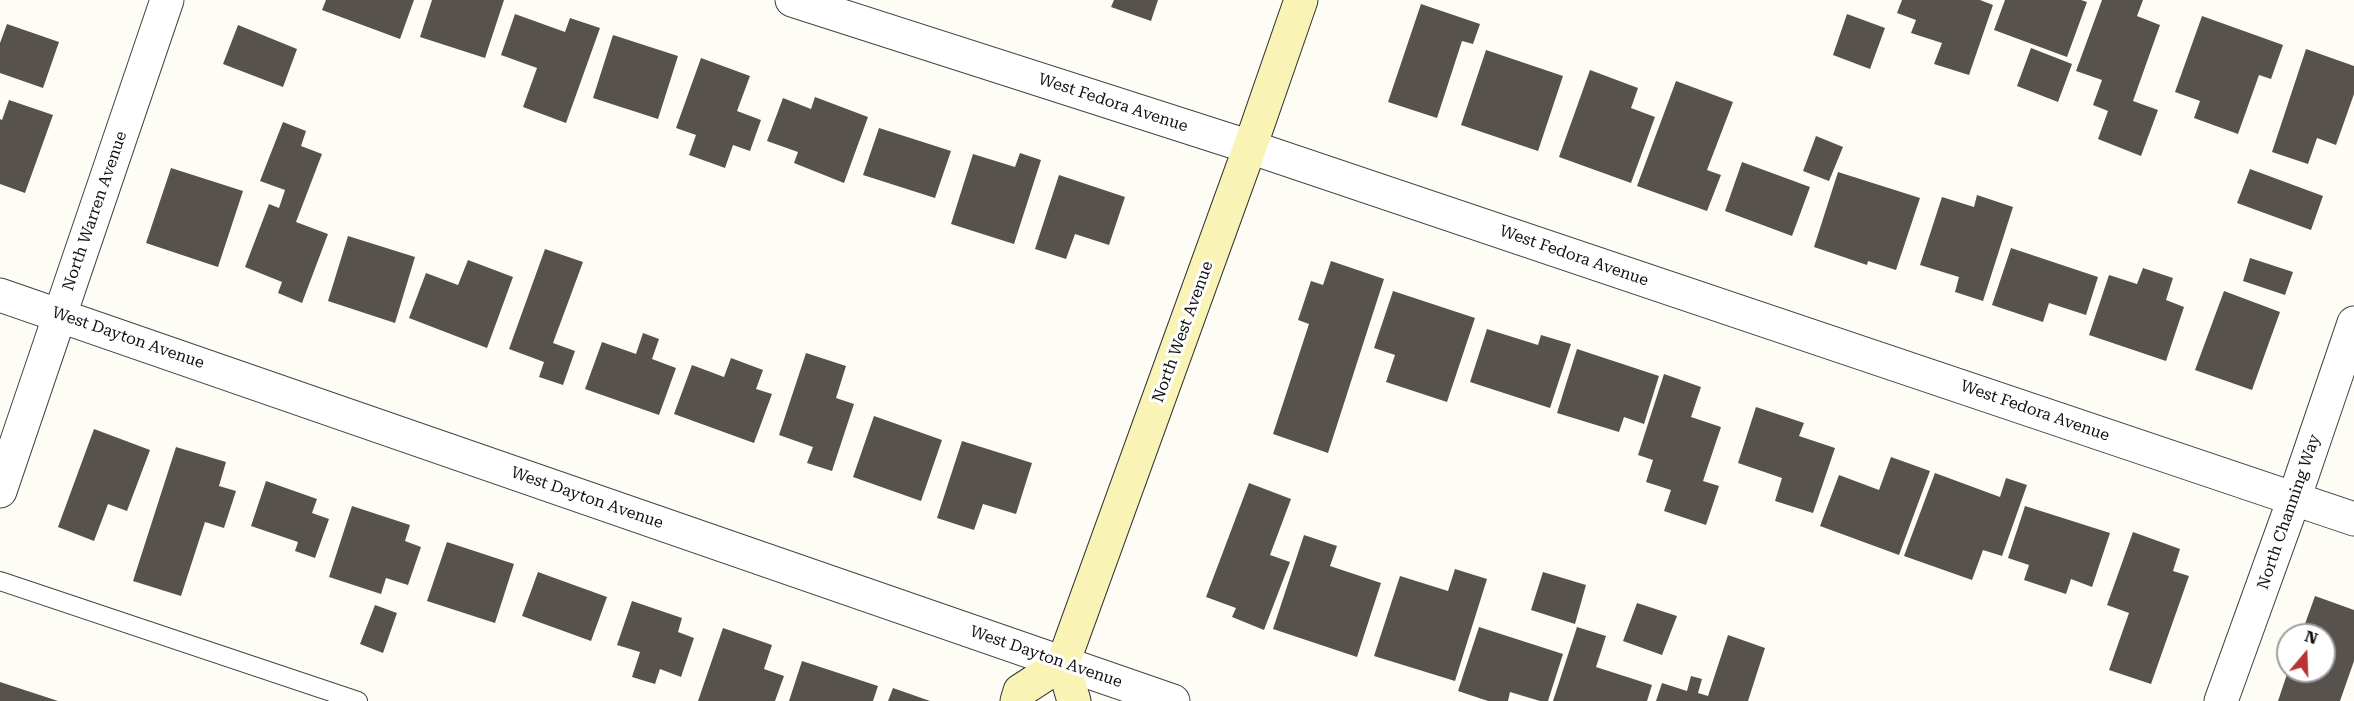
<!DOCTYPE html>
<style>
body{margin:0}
#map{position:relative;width:2354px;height:701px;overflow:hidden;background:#fefdf5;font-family:"Roboto Serif",serif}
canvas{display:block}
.north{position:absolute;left:2276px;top:623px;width:60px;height:60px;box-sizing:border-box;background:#fff;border:2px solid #9f9f9f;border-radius:50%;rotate:19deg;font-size:16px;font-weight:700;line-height:24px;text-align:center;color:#101010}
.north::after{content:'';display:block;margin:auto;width:21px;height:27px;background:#b73233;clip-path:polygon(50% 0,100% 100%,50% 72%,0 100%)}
</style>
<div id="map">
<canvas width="2354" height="701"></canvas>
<div class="north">N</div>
</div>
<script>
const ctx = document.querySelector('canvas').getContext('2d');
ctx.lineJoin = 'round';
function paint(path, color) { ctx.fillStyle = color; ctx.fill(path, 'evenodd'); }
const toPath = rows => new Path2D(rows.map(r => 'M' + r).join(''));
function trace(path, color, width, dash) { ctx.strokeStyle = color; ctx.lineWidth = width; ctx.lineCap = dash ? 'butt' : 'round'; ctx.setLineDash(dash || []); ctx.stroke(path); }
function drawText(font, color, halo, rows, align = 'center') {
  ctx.font = font + ' "Roboto Serif",serif'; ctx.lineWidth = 6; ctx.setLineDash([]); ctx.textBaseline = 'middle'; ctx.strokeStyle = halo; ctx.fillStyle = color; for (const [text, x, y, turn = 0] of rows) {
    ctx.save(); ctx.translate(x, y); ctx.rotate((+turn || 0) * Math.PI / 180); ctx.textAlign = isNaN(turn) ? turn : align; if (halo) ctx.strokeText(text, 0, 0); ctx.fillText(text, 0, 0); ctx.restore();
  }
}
const building = toPath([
 [326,0,414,0,400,39,322,10],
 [432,0,504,0,485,58,420,37],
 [1114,0,1158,0,1151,21,1111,7],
 [1902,0,1980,0,1993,5,1969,75,1934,64,1942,43,1911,33,1916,20,1897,13],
 [2005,0,2081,0,2087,2,2067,57,1994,30],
 [2102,0,2143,0,2137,16,2160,25,2133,101,2158,110,2141,156,2098,139,2108,111,2093,105,2102,80,2076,71],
 [1421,4,1480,24,1473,44,1462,41,1437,118,1388,102],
 [515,14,565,32,570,18,600,28,566,123,523,107,537,68,501,55],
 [1847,14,1885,28,1870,69,1833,55],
 [2202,16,2283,45,2271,79,2259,75,2238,134,2194,118,2200,101,2175,92],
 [7,24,59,42,43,88,0,73,0,43],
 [238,25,297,49,283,87,223,64],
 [613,35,678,56,658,119,593,98],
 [2031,48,2072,64,2058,102,2017,86],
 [2306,49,2354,66,2354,94,2336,145,2317,138,2308,164,2272,152],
 [1486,50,1563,76,1538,151,1461,125],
 [701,58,750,76,737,111,761,120,750,151,733,145,725,168,689,155,696,135,676,128],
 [1590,70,1638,88,1631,108,1655,117,1631,183,1559,157],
 [1676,81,1733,102,1707,170,1721,175,1707,211,1637,186],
 [815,97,868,117,844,183,794,163,798,152,767,141,783,98,811,109],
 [9,100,53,115,25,193,0,184,0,119,2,120],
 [283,122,306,131,301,146,322,154,296,222,328,234,302,303,278,293,282,282,245,267,269,204,279,208,285,190,260,181],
 [879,128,951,151,935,198,863,175],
 [1816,136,1843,147,1829,181,1803,171],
 [1020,153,1041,160,1014,244,951,224,973,154,1015,167],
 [1742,162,1810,187,1792,236,1725,211],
 [171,168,243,191,218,267,146,243],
 [2250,169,2323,196,2311,230,2237,203],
 [1838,172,1920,198,1896,270,1868,261,1867,265,1814,247],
 [1059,175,1125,197,1109,245,1075,234,1066,259,1035,249],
 [1977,195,2013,207,1983,301,1955,292,1959,277,1920,265,1942,197,1974,207],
 [348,236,415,257,395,323,328,301],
 [2011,248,2098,277,2086,315,2049,303,2043,322,1992,305],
 [545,249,583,262,553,343,575,351,563,385,539,377,544,362,509,349],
 [2250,258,2293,272,2285,295,2243,281],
 [468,260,513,277,487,348,409,318,426,273,458,285],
 [1331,261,1384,279,1328,453,1273,434,1309,324,1298,320,1311,281,1323,285],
 [2143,268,2173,278,2166,300,2184,307,2166,361,2089,335,2109,275,2137,284],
 [1393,291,1475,318,1447,402,1386,382,1395,355,1374,348],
 [2224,291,2280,312,2252,390,2195,370],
 [1487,329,1538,345,1541,335,1571,344,1550,408,1470,382],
 [643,333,659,339,652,359,676,368,659,415,585,389,602,342,636,354],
 [1577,349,1659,376,1644,424,1624,417,1619,432,1557,413],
 [806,353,846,366,836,398,854,404,832,471,807,463,813,447,779,435],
 [731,358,763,370,756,389,772,394,754,443,674,414,692,365,724,377],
 [1664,374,1701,387,1691,417,1721,427,1703,481,1719,486,1706,525,1664,511,1671,490,1646,482,1653,460,1638,455],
 [1756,407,1804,423,1799,436,1835,448,1813,513,1775,501,1782,478,1738,463],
 [874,416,942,440,921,501,853,477],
 [94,429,150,450,127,511,108,504,94,541,58,527],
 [962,441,1032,463,1016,514,983,504,974,530,937,518],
 [176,447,226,462,219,486,236,491,224,528,205,522,181,596,133,581],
 [1891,457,1930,471,1899,555,1820,526,1839,475,1879,490],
 [1935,473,2000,497,2006,478,2027,485,2002,556,1983,550,1972,580,1904,556],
 [266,481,317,499,312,513,329,519,315,558,295,551,298,542,251,526],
 [1249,483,1291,499,1270,555,1290,562,1264,630,1232,617,1236,608,1206,597],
 [352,506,410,525,405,541,421,547,408,585,386,578,381,594,329,577],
 [2025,506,2110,533,2092,587,2071,579,2066,594,2024,580,2029,565,2008,558],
 [2133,532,2180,549,2173,571,2189,576,2151,684,2109,670,2129,613,2107,605],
 [1304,535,1337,546,1330,566,1381,583,1357,657,1273,629],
 [447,542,514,564,495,623,427,601],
 [1455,569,1487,579,1455,681,1374,656,1400,576,1448,591],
 [538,572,607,597,591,641,522,616],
 [1543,572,1586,585,1575,624,1531,610],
 [2315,596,2354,610,2354,661,2340,701,2278,701,2288,671,2324,671,2324,635,2301,635],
 [632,601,682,618,678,632,694,638,681,677,660,669,655,684,632,677,640,652,617,645],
 [1637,603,1677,616,1662,655,1623,641],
 [375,605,397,613,383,653,360,644],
 [1479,627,1563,654,1548,701,1540,701,1510,692,1508,701,1488,701,1458,691],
 [1577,627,1606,636,1596,667,1652,685,1647,701,1553,701],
 [723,628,772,645,764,669,784,676,775,701,698,701],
 [1728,635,1765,648,1748,701,1656,701,1662,683,1687,691,1691,676,1702,679,1698,693,1708,696],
 [802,661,878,686,873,701,789,701],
 [0,682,58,701,0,701],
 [893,688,930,701,888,701]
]);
const lane = toPath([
 [0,581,358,701]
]);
const street = toPath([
 [792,0,1250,147,2354,519],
 [0,295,1173,701],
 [0,491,167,0],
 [2221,701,2294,499,2354,323]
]);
const secondary = toPath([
 [1017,701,1020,691,1063,663],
 [1074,701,1063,663,1250,147,1301,0]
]);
const streetNames = [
 ["West Fedora Avenue",1113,103,18],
 ["North Warren Avenue",95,211,-71],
 ["West Fedora Avenue",1574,256,19],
 ["North West Avenue",1183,332,-70],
 ["West Dayton Avenue",128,338,19],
 ["West Fedora Avenue",2035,411,19],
 ["West Dayton Avenue",587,498,19],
 ["North Channing Way",2289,512,-71],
 ["West Dayton Avenue",1046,657,19]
];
paint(building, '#58524e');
trace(lane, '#434343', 20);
trace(street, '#434343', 35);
trace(secondary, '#323232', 35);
trace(lane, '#fff', 18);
trace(street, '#fff', 33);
trace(secondary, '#f9f4b5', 33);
drawText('16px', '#101010', '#fff', streetNames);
</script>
